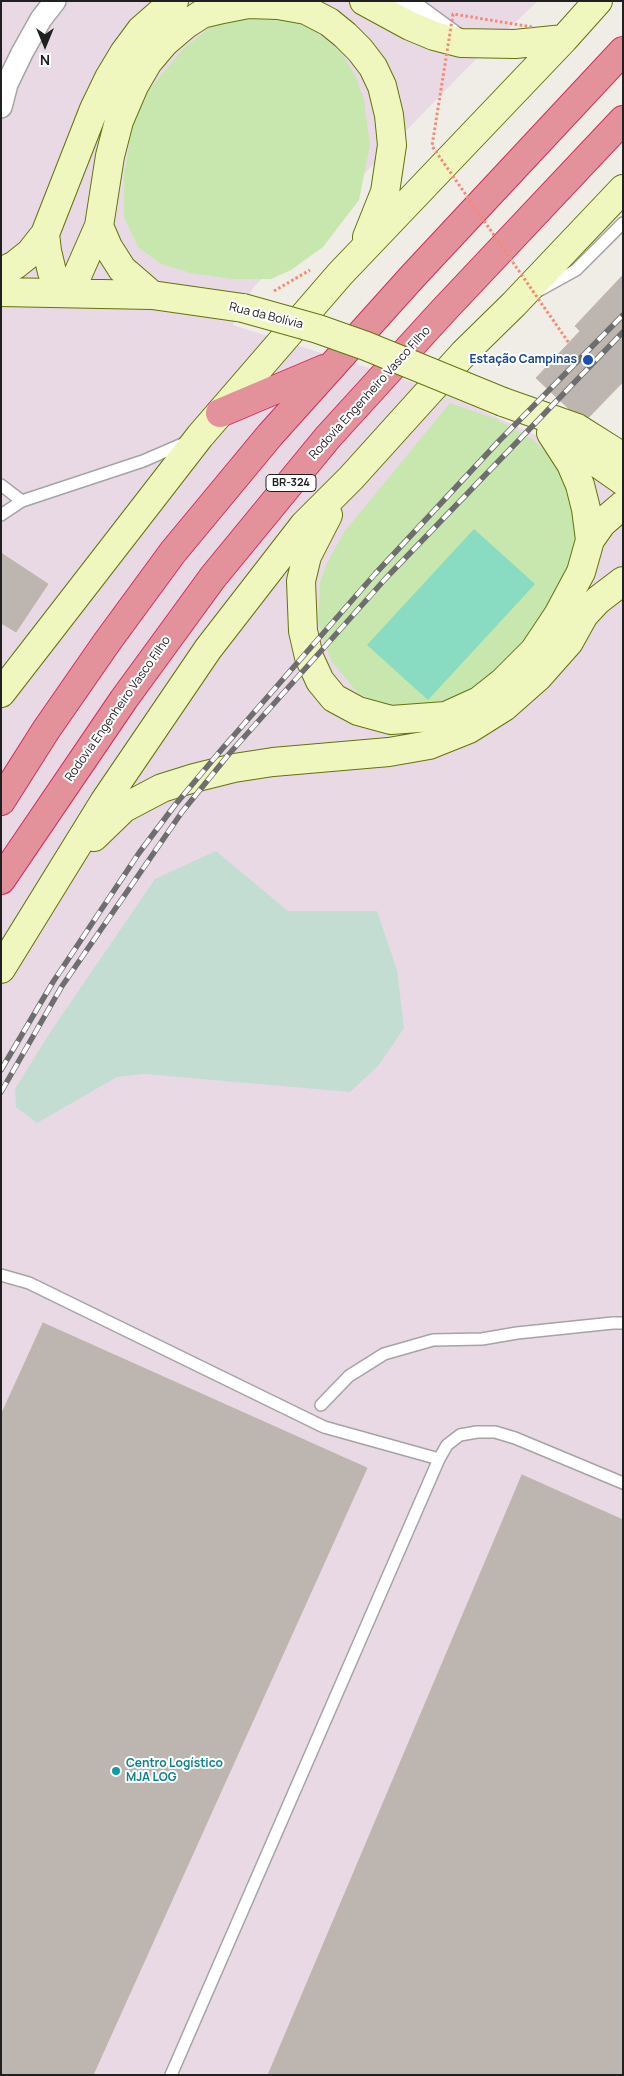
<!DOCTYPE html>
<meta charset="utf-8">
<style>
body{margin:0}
#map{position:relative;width:624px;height:2076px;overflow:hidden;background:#f0ede7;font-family:Manrope,sans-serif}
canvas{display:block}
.frame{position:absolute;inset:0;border:2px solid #202020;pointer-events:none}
.north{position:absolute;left:20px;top:20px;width:50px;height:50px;-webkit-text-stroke:4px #fff;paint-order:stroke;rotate:180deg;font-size:14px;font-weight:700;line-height:20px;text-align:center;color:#202020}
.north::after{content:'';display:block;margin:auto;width:18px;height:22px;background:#202020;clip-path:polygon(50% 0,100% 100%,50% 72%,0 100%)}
</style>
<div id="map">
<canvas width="624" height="2076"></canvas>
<div class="frame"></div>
<div class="north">N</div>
</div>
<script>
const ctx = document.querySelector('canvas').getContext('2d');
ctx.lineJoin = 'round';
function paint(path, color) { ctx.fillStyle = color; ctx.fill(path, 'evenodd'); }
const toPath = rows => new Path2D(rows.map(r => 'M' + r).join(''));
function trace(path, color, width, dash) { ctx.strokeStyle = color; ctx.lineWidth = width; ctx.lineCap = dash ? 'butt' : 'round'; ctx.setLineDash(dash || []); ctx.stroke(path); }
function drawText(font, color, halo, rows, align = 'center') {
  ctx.font = font + ' Manrope,sans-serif'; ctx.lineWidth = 4; ctx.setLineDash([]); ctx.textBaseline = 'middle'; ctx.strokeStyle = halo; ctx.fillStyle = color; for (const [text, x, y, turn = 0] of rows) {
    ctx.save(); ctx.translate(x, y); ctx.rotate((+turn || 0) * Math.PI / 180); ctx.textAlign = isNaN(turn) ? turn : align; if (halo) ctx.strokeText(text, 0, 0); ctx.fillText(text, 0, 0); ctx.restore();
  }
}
const industrial = toPath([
 [1,1,538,1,473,62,253,288,233,325,403,379,475,407,535,435,623,495,623,2075,1,2075]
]);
const grass = toPath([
 [257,14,283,16,308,26,340,51,355,75,364,100,370,145,359,200,323,247,291,270,271,279,232,279,191,273,161,264,138,247,124,217,124,174,132,128,149,90,183,49,213,25],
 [450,403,496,419,532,439,557,463,571,481,581,542,547,611,516,650,490,677,454,698,415,706,395,705,375,701,358,693,332,662,324,643,318,620,320,582,327,563,344,532]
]);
const wetland = toPath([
 [216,851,288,911,377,911,397,970,404,1028,379,1065,350,1092,144,1074,117,1077,37,1123,16,1107,15,1089,51,1031,155,879]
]);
const pitch = toPath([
 [474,529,535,584,428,700,367,645]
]);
const building = toPath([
 [623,275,623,382,589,417,569,409,536,378,580,331,575,326,623,275],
 [1,553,48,584,16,632,1,623,1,553],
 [43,1323,367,1468,93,2075,1,2075,1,1415,43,1323],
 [522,1475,623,1520,623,2075,268,2075,522,1475]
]);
const path = toPath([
 [274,291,310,270]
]);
const service = toPath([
 [540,290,576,270,623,223],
 [1,485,22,501],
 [1,515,22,501,143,461,187,442],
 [1,1275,29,1283,324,1427,439,1459],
 [321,1405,349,1376,384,1354,433,1340,482,1339,517,1333,613,1323,623,1323],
 [171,2075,439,1459,447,1445,460,1435,477,1432,495,1432,515,1438,623,1483]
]);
const minor = toPath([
 [405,1,453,36],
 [1,107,7,84,22,53,41,19,55,1]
]);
const secondary = toPath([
 [364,1,410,26,434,36,461,43,515,44,564,39],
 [99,226,108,247,122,269,152,295],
 [45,234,47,251,52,272,61,292],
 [1,272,15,265,30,253,45,234,94,109,109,78,124,53,141,30,174,1],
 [1,292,152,295,243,308],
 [70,292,99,226,110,156,119,121,134,86,148,62,165,42,185,25,202,14,223,9,248,4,278,5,306,10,329,22,345,35,360,50,373,67,382,86,389,115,392,145,385,192,367,237],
 [503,402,577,428,623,457],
 [583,453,623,481],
 [328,515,307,556,301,581,303,631,309,657,320,681,334,698,358,711,391,720,446,716,479,701,503,682,534,651,558,615,581,572,590,540,586,509,580,485,571,464,551,433],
 [590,540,602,523,623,505],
 [1,693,200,436,340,274,564,39,598,1],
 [94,837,124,808,162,788,194,778,234,768,273,762,389,752,429,745,469,729,504,707,538,677,569,642,584,615,598,600,623,581],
 [1,969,104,802,208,649,304,525,351,478,464,353,514,304,623,189]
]);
const motorway = toPath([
 [220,413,324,369],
 [1,801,46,730,107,642,173,552,270,435,412,277,623,51],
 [1,880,124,699,213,577,328,437,442,312,623,120]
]);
const rail = toPath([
 [1,1070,53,982,139,853,175,805,222,749,375,574,499,441,623,315],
 [1,1092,62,986,182,812,229,754,387,577,623,332]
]);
const pathBridge = toPath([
 [532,27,453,14,432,146,569,343]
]);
const secondaryBridge = toPath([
 [243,308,318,329,366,346,503,402]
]);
const markers = [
 [588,360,6,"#1a4fb4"],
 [116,1771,5,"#0f9aa8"]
];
const shields = [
 [291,483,50]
];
const shieldNames = [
 ["BR-324",291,483]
];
const streetNames = [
 ["Rua da Bolívia",266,316,14],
 ["Rodovia Engenheiro Vasco Filho",370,393,-48],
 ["Rodovia Engenheiro Vasco Filho",118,709,-55]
];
const transitNames = [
 ["Estação Campinas",577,360]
];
const cultureNames = [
 ["Centro Logístico",126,1764],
 ["MJA LOG",126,1778]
];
paint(industrial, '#e9d9e5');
paint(grass, '#c7e7af');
paint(wetland, '#c4ddd3');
paint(pitch, '#89dbc1');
paint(building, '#bdb6b0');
trace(building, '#c1b6aa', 1);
trace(service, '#a4a4a4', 14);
trace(minor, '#a4a4a4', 24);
trace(secondary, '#61740a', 30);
trace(motorway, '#d32e5b', 30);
trace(path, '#f48a74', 3, [2.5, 2.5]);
trace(service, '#fff', 11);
trace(minor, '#fff', 21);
trace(secondary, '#f0f7be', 28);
trace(motorway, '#e3929c', 28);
trace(rail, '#6e6e6e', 5.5);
trace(rail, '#fff', 4, [11]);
trace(secondaryBridge, '#61740a', 30, []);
trace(pathBridge, '#f48a74', 3, [2.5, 2.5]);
trace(secondaryBridge, '#f0f7be', 28);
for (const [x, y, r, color] of markers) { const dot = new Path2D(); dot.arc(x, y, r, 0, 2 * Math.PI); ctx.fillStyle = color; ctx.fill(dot); trace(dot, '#fff', 2); }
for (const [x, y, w] of shields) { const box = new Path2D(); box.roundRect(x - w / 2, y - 8.5, w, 17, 4); ctx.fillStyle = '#fff'; ctx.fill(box); trace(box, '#202020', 1); }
drawText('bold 11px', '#202020', null, shieldNames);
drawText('12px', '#202020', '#fff', streetNames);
drawText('bold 12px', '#164399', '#fff', transitNames, 'right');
drawText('bold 12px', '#0d838f', '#fff', cultureNames, 'left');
</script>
